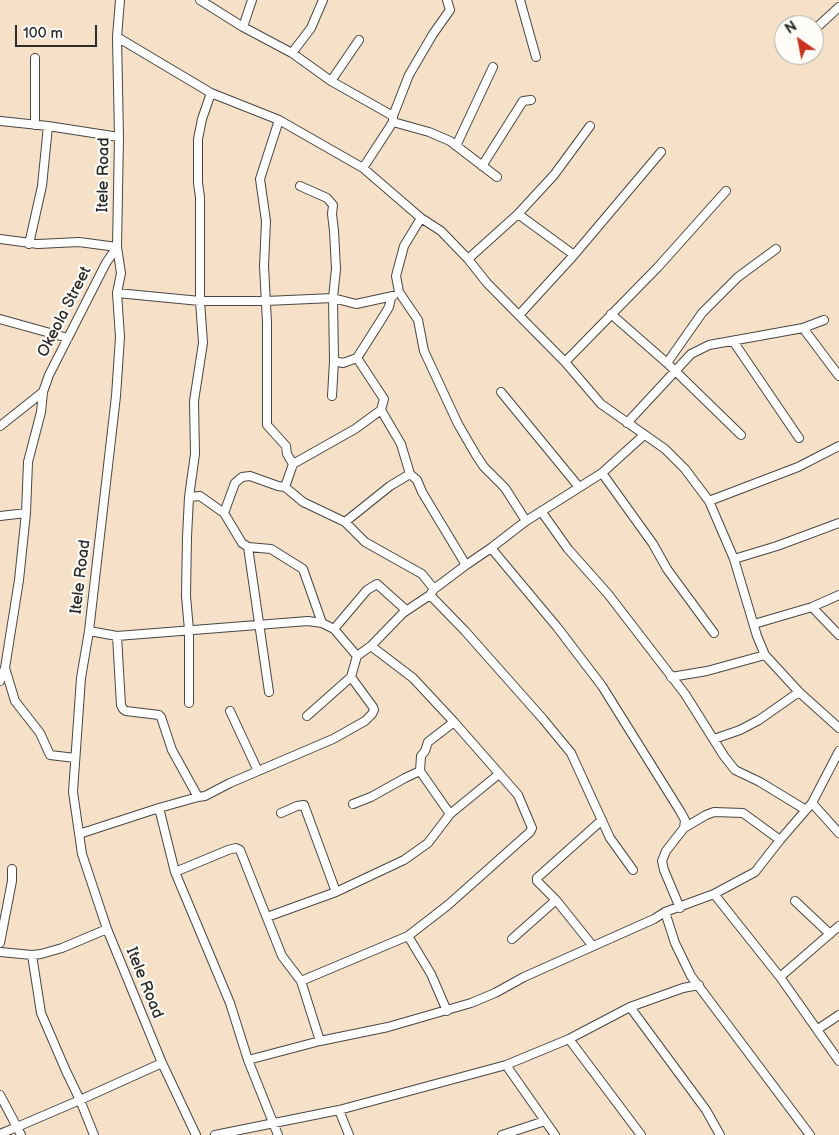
<!DOCTYPE html>
<style>
body{margin:0}
#map{position:relative;width:839px;height:1135px;overflow:hidden;background:#f6e1c8;font-family:"Balsamiq Sans",sans-serif}
canvas{display:block}
.north{position:absolute;left:774px;top:15px;width:50px;height:50px;box-sizing:border-box;background:#fdfcf7;border:1px solid #a9a8a5;border-radius:50%;rotate:327deg;font-size:14px;font-weight:700;line-height:20px;text-align:center;color:#2b2b2b}
.north::after{content:'';display:block;margin:auto;width:18px;height:22px;background:#c8321e;clip-path:polygon(50% 0,100% 100%,50% 72%,0 100%)}
.scale{position:absolute;left:15px;top:25px;width:82px;height:22px;box-sizing:border-box;border:2px solid #2b2b2b;border-top:0;padding-left:6px;font-size:15px;line-height:18px;white-space:nowrap;color:#2b2b2b;-webkit-text-stroke:4px #fdfcf7;paint-order:stroke}
</style>
<div id="map">
<canvas width="839" height="1135"></canvas>
<div class="north">N</div>
<div class="scale">100 m</div>
</div>
<script>
const ctx = document.querySelector('canvas').getContext('2d');
ctx.lineJoin = 'round';
const toPath = rows => new Path2D(rows.map(r => 'M' + r).join(''));
function trace(path, color, width, dash) { ctx.strokeStyle = color; ctx.lineWidth = width; ctx.lineCap = dash ? 'butt' : 'round'; ctx.setLineDash(dash || []); ctx.stroke(path); }
function drawText(font, color, halo, rows, align = 'center') {
  ctx.font = font + ' "Balsamiq Sans",sans-serif'; ctx.lineWidth = 4.5; ctx.setLineDash([]); ctx.textBaseline = 'middle'; ctx.strokeStyle = halo; ctx.fillStyle = color; for (const [text, x, y, turn = 0] of rows) {
    ctx.save(); ctx.translate(x, y); ctx.rotate((+turn || 0) * Math.PI / 180); ctx.textAlign = isNaN(turn) ? turn : align; if (halo) ctx.strokeText(text, 0, 0); ctx.fillText(text, 0, 0); ctx.restore();
  }
}
const minor = toPath([
 [120,0,117,37,119,137,117,247,121,273,117,293,120,337,116,396,89,631,81,678,73,792,82,854,107,929,162,1063,196,1135],
 [200,0,243,27,292,53,331,81,393,116],
 [520,0,536,57],
 [243,27,252,0],
 [814,30,839,7],
 [117,37,211,93,279,120,363,168,421,218,441,231,468,259,487,283,565,362,601,404,665,449,685,469,709,501,734,559,757,636,765,655,799,692,839,728],
 [292,53,311,28,323,0],
 [35,58,35,125],
 [331,81,359,40],
 [279,120,260,179,266,221,264,266,267,323,267,425,286,446,287,454,293,464],
 [0,121,48,126,119,137],
 [393,122,429,132,450,141,497,177],
 [456,146,493,67],
 [482,166,523,101,531,100],
 [363,168,393,122,393,116,409,75,433,34,450,10,447,0],
 [300,186,327,198,333,205,332,214,334,231,336,269,333,298,334,361,332,396],
 [518,214,574,255],
 [421,218,404,246,396,276,399,292,418,320,424,351,458,424,476,455,484,467,505,488,526,521],
 [0,239,38,244,79,242,117,247,106,263,49,375,43,392,41,412,28,462,26,513,0,516],
 [29,244,42,186,48,126],
 [468,259,518,214,554,175,590,126],
 [117,293,200,301,266,301,333,298,356,304,393,296],
 [391,298,389,307,383,317,357,358,384,399,381,410,401,444,410,474,417,480,422,492,466,565],
 [520,314,574,255,661,152],
 [611,314,667,363],
 [0,319,68,338],
 [803,328,824,320],
 [733,341,799,438],
 [334,361,343,363,357,358],
 [565,362,658,267,726,191],
 [501,392,579,487],
 [627,423,691,354,709,345,803,328,839,376],
 [0,426,43,392],
 [741,435,667,363,702,313,738,277,776,249],
 [602,473,653,544,667,569,714,633],
 [285,487,293,464,355,429,381,410],
 [189,497,200,496,224,513,242,543,248,547,269,692],
 [709,501,798,467,839,446],
 [541,511,568,549,608,594,685,694,724,756,735,770,760,782,806,810],
 [26,513,19,580,5,668,15,701,40,733,50,755,75,758],
 [224,513,235,483,242,477,250,476,278,486,285,487,303,502,345,522,365,542,422,574,434,589],
 [345,522,390,486,410,474],
 [248,547,271,549,303,569,322,623],
 [491,548,557,627,602,686,680,811,685,820,684,828],
 [734,559,777,546,839,523],
 [430,595,465,631,543,719,571,753,610,838,633,870],
 [812,607,839,635],
 [754,624,812,607,839,595],
 [334,629,367,590,377,584,406,610,403,613],
 [89,631,117,636,308,621,322,623,334,629,357,656],
 [117,636,121,705,123,709,126,711,159,715,161,717,172,750,198,797],
 [671,677,707,671,765,655],
 [0,681,5,668],
 [189,703,189,630,186,596,187,537,189,497,195,454,194,401,203,343,200,301,200,197,198,183,198,139,202,119,211,93],
 [230,711,258,771],
 [307,716,351,677,357,656,371,646,403,613,430,595,434,589,466,565,491,548,526,521,602,473,644,435],
 [714,739,740,730,759,720,799,692],
 [420,771,421,756,425,751,428,742,454,722],
 [812,803,839,833],
 [353,804,371,797,405,778,420,771,450,814],
 [159,808,175,872,230,1003,248,1060,278,1135],
 [281,813,297,806,304,805,336,892],
 [79,834,159,808,198,797,205,796,230,783,333,739,365,721,372,714,374,710,373,707,351,677],
 [175,872,228,850,236,848,240,850,282,956,301,981,320,1041],
 [714,894,780,977,839,1061],
 [795,901,830,934],
 [680,908,664,870,662,861,666,851,684,828,706,815,714,812,743,813,780,840],
 [665,912,675,943,691,976,810,1135],
 [267,917,336,892,404,860,428,843,450,814,499,774],
 [408,936,431,974,447,1011],
 [512,939,556,900],
 [0,943,12,881,12,869],
 [592,945,556,900,537,881,537,878,602,820],
 [0,952,32,955,41,954,62,948,107,929],
 [32,955,41,1013,66,1071,80,1100,162,1063],
 [780,977,839,926],
 [301,981,408,936,448,905,530,832,532,828,518,795,454,722,413,678,371,646],
 [630,1007,706,1110,720,1135],
 [818,1029,839,1015],
 [569,1039,641,1135],
 [248,1060,320,1041,388,1027,471,1003,495,993,524,977,654,919,665,912,714,894,755,872,780,840,812,803,839,751],
 [506,1065,555,1135],
 [0,1095,17,1127,80,1100,94,1135],
 [339,1110,349,1135],
 [0,1134,17,1127,21,1135],
 [215,1135,339,1110,506,1065,569,1039,630,1007,683,988,699,985],
 [502,1135,545,1121]
]);
const streetNames = [
 ["Itele Road",104,175,-89],
 ["Okeola Street",65,312,-63],
 ["Itele Road",81,577,-83],
 ["Itele Road",144,983,68]
];
trace(minor, '#494643', 10);
trace(minor, '#fff', 8);
drawText('16px', '#2b2b2b', '#fdfcf7', streetNames);
</script>
